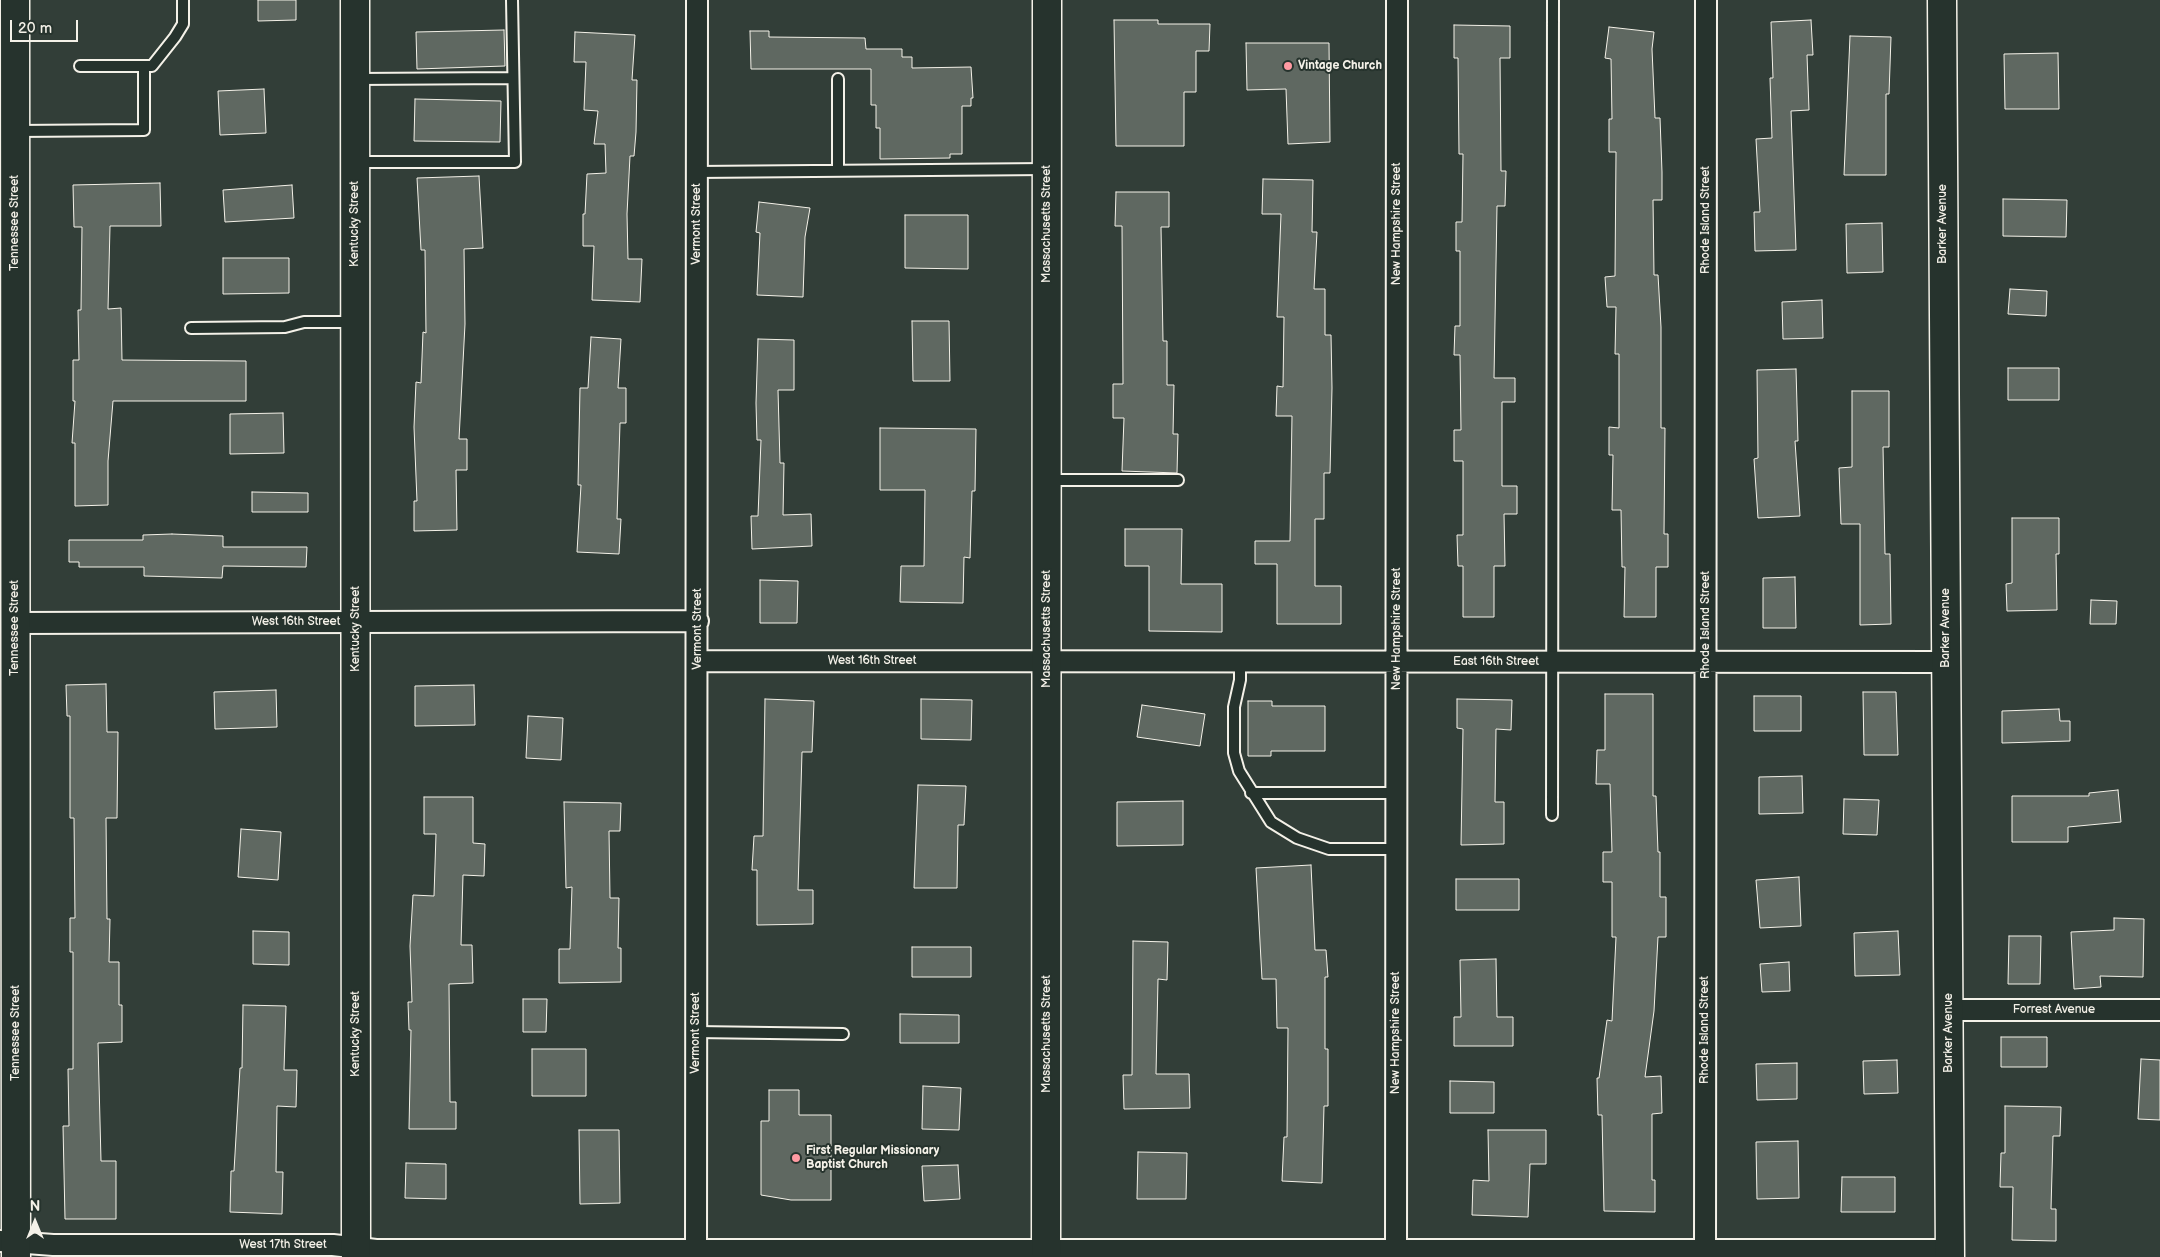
<!DOCTYPE html>
<style>
body{margin:0}
#map{position:relative;width:2160px;height:1257px;overflow:hidden;background:#323e38;font-family:"Balsamiq Sans",sans-serif}
canvas{display:block}
.north{position:absolute;left:10px;top:1197px;width:50px;height:50px;-webkit-text-stroke:4px #26332d;paint-order:stroke;rotate:0deg;font-size:14px;font-weight:700;line-height:20px;text-align:center;color:#f4f1e8}
.north::after{content:'';display:block;margin:auto;width:18px;height:22px;background:#f4f1e8;clip-path:polygon(50% 0,100% 100%,50% 72%,0 100%)}
.scale{position:absolute;left:10px;top:20px;width:68px;height:22px;box-sizing:border-box;border:2px solid #f4f1e8;border-top:0;padding-left:6px;font-size:15px;line-height:18px;white-space:nowrap;color:#f4f1e8;-webkit-text-stroke:4px #26332d;paint-order:stroke}
</style>
<div id="map">
<canvas width="2160" height="1257"></canvas>
<div class="north">N</div>
<div class="scale">20 m</div>
</div>
<script>
const ctx = document.querySelector('canvas').getContext('2d');
ctx.lineJoin = 'round';
function paint(path, color) { ctx.fillStyle = color; ctx.fill(path, 'evenodd'); }
const toPath = rows => new Path2D(rows.map(r => 'M' + r).join(''));
function trace(path, color, width, dash) { ctx.strokeStyle = color; ctx.lineWidth = width; ctx.lineCap = dash ? 'butt' : 'round'; ctx.setLineDash(dash || []); ctx.stroke(path); }
function drawText(font, color, halo, rows, align = 'center') {
  ctx.font = font + ' "Balsamiq Sans",sans-serif'; ctx.lineWidth = 4; ctx.setLineDash([]); ctx.textBaseline = 'middle'; ctx.strokeStyle = halo; ctx.fillStyle = color; for (const [text, x, y, turn = 0] of rows) {
    ctx.save(); ctx.translate(x, y); ctx.rotate((+turn || 0) * Math.PI / 180); ctx.textAlign = isNaN(turn) ? turn : align; if (halo) ctx.strokeText(text, 0, 0); ctx.fillText(text, 0, 0); ctx.restore();
  }
}
const building = toPath([
 [258,0,296,0,296,20,258,21,258,0],
 [1114,20,1158,20,1158,24,1210,24,1209,51,1196,51,1196,92,1184,92,1184,146,1116,146,1114,20],
 [1811,20,1813,55,1807,55,1809,110,1791,111,1796,250,1755,251,1754,212,1760,212,1756,139,1772,138,1770,78,1773,78,1771,22,1811,20],
 [1454,25,1510,26,1510,58,1500,58,1501,171,1506,171,1505,206,1497,206,1494,378,1515,378,1515,402,1502,402,1502,486,1517,486,1517,514,1504,514,1505,566,1494,566,1494,617,1463,617,1463,566,1458,566,1457,535,1463,535,1463,461,1454,461,1454,430,1461,430,1460,355,1454,355,1455,326,1460,326,1460,251,1456,251,1456,222,1462,222,1463,154,1459,154,1458,58,1454,58,1454,25],
 [1609,27,1654,32,1652,49,1655,118,1660,118,1662,172,1662,200,1653,200,1654,275,1658,275,1661,327,1661,428,1665,428,1664,534,1668,534,1668,567,1656,567,1656,617,1624,617,1625,567,1622,567,1621,510,1612,510,1613,455,1609,455,1609,427,1619,428,1619,354,1615,354,1616,307,1607,307,1605,277,1615,276,1616,152,1609,152,1609,119,1612,119,1611,59,1605,58,1609,27],
 [504,30,505,66,417,69,416,32,504,30],
 [750,31,769,31,769,37,865,38,866,49,902,49,902,57,912,57,912,68,971,67,973,98,971,98,971,106,962,106,962,154,950,154,950,158,880,159,880,128,876,128,876,105,871,105,871,69,751,69,750,31],
 [575,32,635,35,632,80,637,80,636,132,634,156,630,156,627,214,628,259,642,259,640,302,592,300,594,246,583,246,583,214,585,214,587,174,606,173,605,144,594,144,598,111,584,110,586,62,574,62,575,32],
 [1850,36,1891,37,1889,94,1886,94,1886,175,1844,175,1850,36],
 [1246,43,1329,43,1330,142,1288,144,1286,89,1247,90,1246,43],
 [2058,53,2059,109,2005,109,2004,54,2058,53],
 [264,89,266,133,220,135,218,91,264,89],
 [415,99,501,101,500,142,414,141,415,99],
 [479,176,483,248,464,249,465,324,459,439,467,439,467,470,456,470,457,530,414,531,414,501,417,501,414,427,416,382,421,383,423,332,426,333,425,250,421,250,417,178,479,176],
 [1263,179,1313,180,1312,232,1317,232,1314,289,1325,289,1325,335,1331,335,1332,388,1330,473,1324,473,1324,519,1315,519,1315,586,1341,586,1341,624,1277,624,1277,564,1255,564,1255,541,1290,541,1292,416,1276,416,1277,386,1283,387,1284,317,1277,317,1281,214,1262,214,1263,179],
 [160,183,161,226,110,226,108,309,121,308,122,360,246,361,246,401,113,401,108,461,108,505,75,506,75,443,72,443,75,401,73,401,73,360,79,360,78,310,81,310,82,227,74,227,73,185,160,183],
 [292,185,294,218,225,222,223,190,292,185],
 [1116,192,1169,192,1169,227,1161,227,1163,341,1167,341,1167,385,1174,385,1173,434,1178,434,1177,473,1122,471,1124,418,1113,418,1113,384,1123,384,1122,226,1115,226,1116,192],
 [2003,199,2067,200,2066,237,2003,236,2003,199],
 [759,202,810,208,805,237,803,297,757,295,760,233,756,232,759,202],
 [905,215,968,215,968,269,905,268,905,215],
 [1882,223,1883,272,1847,273,1846,224,1882,223],
 [223,258,289,258,289,293,223,294,223,258],
 [2010,289,2047,291,2046,316,2008,314,2010,289],
 [1822,300,1823,338,1783,339,1782,302,1822,300],
 [912,321,949,321,950,381,913,381,912,321],
 [591,337,621,339,618,388,626,388,626,423,620,423,617,519,621,519,619,554,577,552,581,485,578,485,580,388,588,388,591,337],
 [758,339,794,340,794,390,778,390,780,463,784,463,783,515,811,514,812,546,752,549,751,516,758,516,761,440,757,440,756,403,758,339],
 [2008,368,2059,368,2059,400,2008,400,2008,368],
 [1796,369,1798,441,1795,441,1800,516,1758,518,1754,459,1758,458,1757,370,1796,369],
 [1852,391,1889,391,1889,447,1883,447,1885,554,1890,554,1891,624,1860,625,1860,524,1841,524,1839,468,1852,467,1852,391],
 [283,413,284,453,230,454,230,414,283,413],
 [880,428,976,429,975,491,972,491,970,558,964,557,963,603,900,602,901,566,924,566,925,490,880,490,880,428],
 [252,492,308,493,308,512,252,512,252,492],
 [2012,518,2059,518,2059,554,2056,554,2057,610,2007,611,2006,584,2012,583,2012,518],
 [1125,529,1182,529,1181,584,1222,584,1222,632,1149,631,1149,566,1125,566,1125,529],
 [172,534,223,536,223,547,307,547,306,567,223,566,222,578,144,576,144,567,79,567,79,562,69,562,69,540,143,540,143,535,172,534],
 [1795,577,1796,628,1763,628,1763,578,1795,577],
 [760,580,798,581,797,623,760,623,760,580],
 [2091,600,2117,601,2116,624,2090,624,2091,600],
 [106,684,107,732,118,732,117,818,106,818,107,919,110,919,109,962,119,962,119,1005,122,1005,122,1042,98,1043,101,1161,116,1161,116,1219,65,1219,63,1126,69,1126,68,1069,73,1069,73,952,70,952,70,918,75,918,74,818,70,818,70,716,67,716,66,685,106,684],
 [474,685,475,725,415,726,415,686,474,685],
 [276,690,277,727,215,729,214,692,276,690],
 [1863,692,1896,692,1898,755,1864,755,1863,692],
 [1605,694,1653,694,1653,796,1656,796,1658,852,1660,852,1660,897,1666,897,1666,937,1658,937,1654,1011,1645,1077,1661,1076,1662,1113,1652,1114,1652,1180,1655,1180,1655,1212,1604,1211,1602,1115,1598,1115,1597,1078,1599,1078,1607,1020,1612,1021,1616,937,1612,937,1612,882,1603,882,1603,852,1612,852,1610,784,1596,784,1597,750,1605,750,1605,694],
 [1754,696,1801,696,1801,731,1754,731,1754,696],
 [765,699,814,701,812,752,802,752,798,890,813,890,813,924,757,925,757,870,752,870,754,836,763,836,765,699],
 [921,699,972,700,971,740,921,739,921,699],
 [1457,699,1512,700,1511,730,1496,729,1495,802,1504,802,1504,844,1461,845,1463,729,1457,728,1457,699],
 [1248,701,1272,701,1272,706,1325,706,1325,751,1271,751,1271,756,1248,756,1248,701],
 [1142,705,1205,714,1200,746,1137,737,1142,705],
 [2059,709,2060,721,2070,721,2070,741,2002,743,2002,711,2059,709],
 [528,716,563,718,561,760,526,758,528,716],
 [1802,776,1803,813,1759,814,1759,777,1802,776],
 [918,785,966,786,964,825,958,825,957,888,914,888,918,785],
 [2118,790,2121,822,2068,827,2068,842,2012,842,2012,796,2089,796,2089,793,2118,790],
 [424,797,473,797,473,843,485,844,484,876,463,875,461,945,472,945,473,983,449,984,450,1102,456,1102,456,1129,409,1129,411,1030,409,1030,408,1002,412,1002,410,946,413,895,434,896,436,834,424,834,424,797],
 [1844,799,1879,800,1877,835,1843,834,1844,799],
 [1183,801,1183,845,1117,846,1117,802,1183,801],
 [564,802,621,803,620,831,609,831,610,898,619,898,618,948,621,948,621,982,559,983,559,949,570,949,572,887,566,888,564,802],
 [241,829,281,832,278,880,238,877,241,829],
 [1311,865,1315,950,1326,950,1328,977,1325,977,1325,1049,1328,1049,1328,1106,1324,1106,1322,1183,1282,1181,1284,1137,1287,1137,1288,1028,1277,1028,1276,979,1262,979,1256,868,1311,865],
 [1799,877,1801,926,1760,928,1756,880,1799,877],
 [1456,879,1519,879,1519,910,1456,910,1456,879],
 [2114,918,2144,919,2143,977,2100,976,2101,987,2074,989,2071,932,2114,930,2114,918],
 [253,931,289,932,289,965,253,964,253,931],
 [1898,931,1900,975,1855,976,1854,933,1898,931],
 [2009,936,2041,936,2040,984,2008,984,2009,936],
 [1133,941,1168,942,1167,980,1158,979,1156,1074,1189,1074,1190,1108,1124,1109,1123,1075,1132,1075,1133,941],
 [912,947,971,947,971,977,912,977,912,947],
 [1496,959,1497,1017,1513,1017,1513,1046,1454,1046,1454,1017,1461,1017,1460,960,1496,959],
 [1789,962,1790,991,1762,992,1760,964,1789,962],
 [523,999,547,999,546,1032,523,1032,523,999],
 [243,1005,286,1006,284,1070,297,1070,296,1107,277,1106,276,1172,283,1172,282,1214,230,1212,231,1171,234,1171,240,1068,242,1068,243,1005],
 [900,1014,959,1015,959,1043,900,1043,900,1014],
 [2001,1037,2047,1037,2047,1067,2001,1067,2001,1037],
 [532,1049,586,1049,586,1096,532,1096,532,1049],
 [2141,1059,2160,1060,2160,1120,2138,1119,2141,1059],
 [1897,1060,1898,1093,1864,1094,1863,1061,1897,1060],
 [1797,1063,1797,1099,1757,1100,1756,1064,1797,1063],
 [1450,1081,1494,1082,1494,1113,1450,1113,1450,1081],
 [923,1086,961,1088,959,1130,922,1129,923,1086],
 [769,1090,799,1090,799,1115,831,1115,831,1200,791,1200,761,1195,761,1121,769,1121,769,1090],
 [2005,1106,2061,1107,2060,1136,2053,1136,2051,1209,2056,1209,2056,1241,2012,1240,2013,1187,2000,1187,2001,1153,2005,1153,2005,1106],
 [579,1130,619,1130,620,1203,580,1204,579,1130],
 [1488,1130,1546,1130,1546,1164,1530,1164,1528,1217,1472,1215,1473,1180,1489,1181,1488,1130],
 [1798,1141,1799,1198,1757,1199,1756,1142,1798,1141],
 [1138,1152,1187,1153,1186,1199,1137,1199,1138,1152],
 [406,1163,446,1164,446,1199,405,1198,406,1163],
 [958,1165,960,1199,924,1201,922,1166,958,1165],
 [1842,1177,1895,1177,1895,1212,1841,1212,1842,1177]
]);
const lane = toPath([
 [80,66,152,66,175,37,183,24,183,0],
 [356,79,513,78],
 [16,131,144,130,144,66],
 [355,162,515,162,512,0],
 [838,171,838,79],
 [697,172,1046,169],
 [191,328,285,327,304,322,355,322],
 [1048,480,1178,480],
 [1240,661,1240,680,1234,707,1234,753,1239,771,1271,822,1297,838,1329,849,1396,849],
 [1251,793,1396,793],
 [1552,815,1553,0],
 [696,1032,843,1034]
]);
const street = toPath([
 [15,623,698,621],
 [698,661,1946,662],
 [1949,1010,2160,1010],
 [0,1241,53,1245,333,1245,376,1250,1950,1250],
 [1705,1249,1706,0],
 [696,1257,697,0],
 [1396,1257,1397,0]
]);
const secondary = toPath([
 [15,0,16,1257],
 [355,0,356,1257],
 [1942,0,1950,1257],
 [1046,1257,1047,0]
]);
const markers = [
 [1288,66,5,"#ff9aa2"],
 [796,1158,5,"#ff9aa2"]
];
const poiNames = [
 ["Vintage Church",1298,66],
 ["First Regular Missionary",806,1151],
 ["Baptist Church",806,1165]
];
const streetNames = [
 ["Rhode Island Street",1706,220,-90],
 ["Tennessee Street",15,223,-90],
 ["Kentucky Street",355,224,-90],
 ["Vermont Street",697,224,-90],
 ["Massachusetts Street",1047,224,-90],
 ["New Hampshire Street",1397,224,-90],
 ["Barker Avenue",1943,224,-90],
 ["West 16th Street",296,622],
 ["Rhode Island Street",1706,625,-90],
 ["Tennessee Street",15,628,-90],
 ["Barker Avenue",1946,628,-90],
 ["Kentucky Street",356,629,-90],
 ["Vermont Street",698,629,-90],
 ["Massachusetts Street",1047,629,-90],
 ["New Hampshire Street",1397,629,-90],
 ["West 16th Street",872,661],
 ["East 16th Street",1496,662],
 ["Forrest Avenue",2054,1010],
 ["Rhode Island Street",1705,1030,-90],
 ["Tennessee Street",16,1033,-90],
 ["Vermont Street",696,1033,-90],
 ["New Hampshire Street",1396,1033,-90],
 ["Barker Avenue",1949,1033,-90],
 ["Kentucky Street",356,1034,-90],
 ["Massachusetts Street",1047,1034,-90],
 ["West 17th Street",283,1245]
];
paint(building, '#5f6861');
trace(building, '#f4f1e8', 1);
trace(lane, '#f4f1e8', 14);
trace(street, '#f4f1e8', 24);
trace(secondary, '#f4f1e8', 31);
trace(lane, '#26332d', 10);
trace(street, '#26332d', 20);
trace(secondary, '#26332d', 28);
for (const [x, y, r, color] of markers) { const dot = new Path2D(); dot.arc(x, y, r, 0, 2 * Math.PI); ctx.fillStyle = color; ctx.fill(dot); trace(dot, '#26332d', 2); }
drawText('bold 12px', '#f4f1e8', '#26332d', poiNames, 'left');
drawText('12px', '#f4f1e8', '#26332d', streetNames);
</script>
